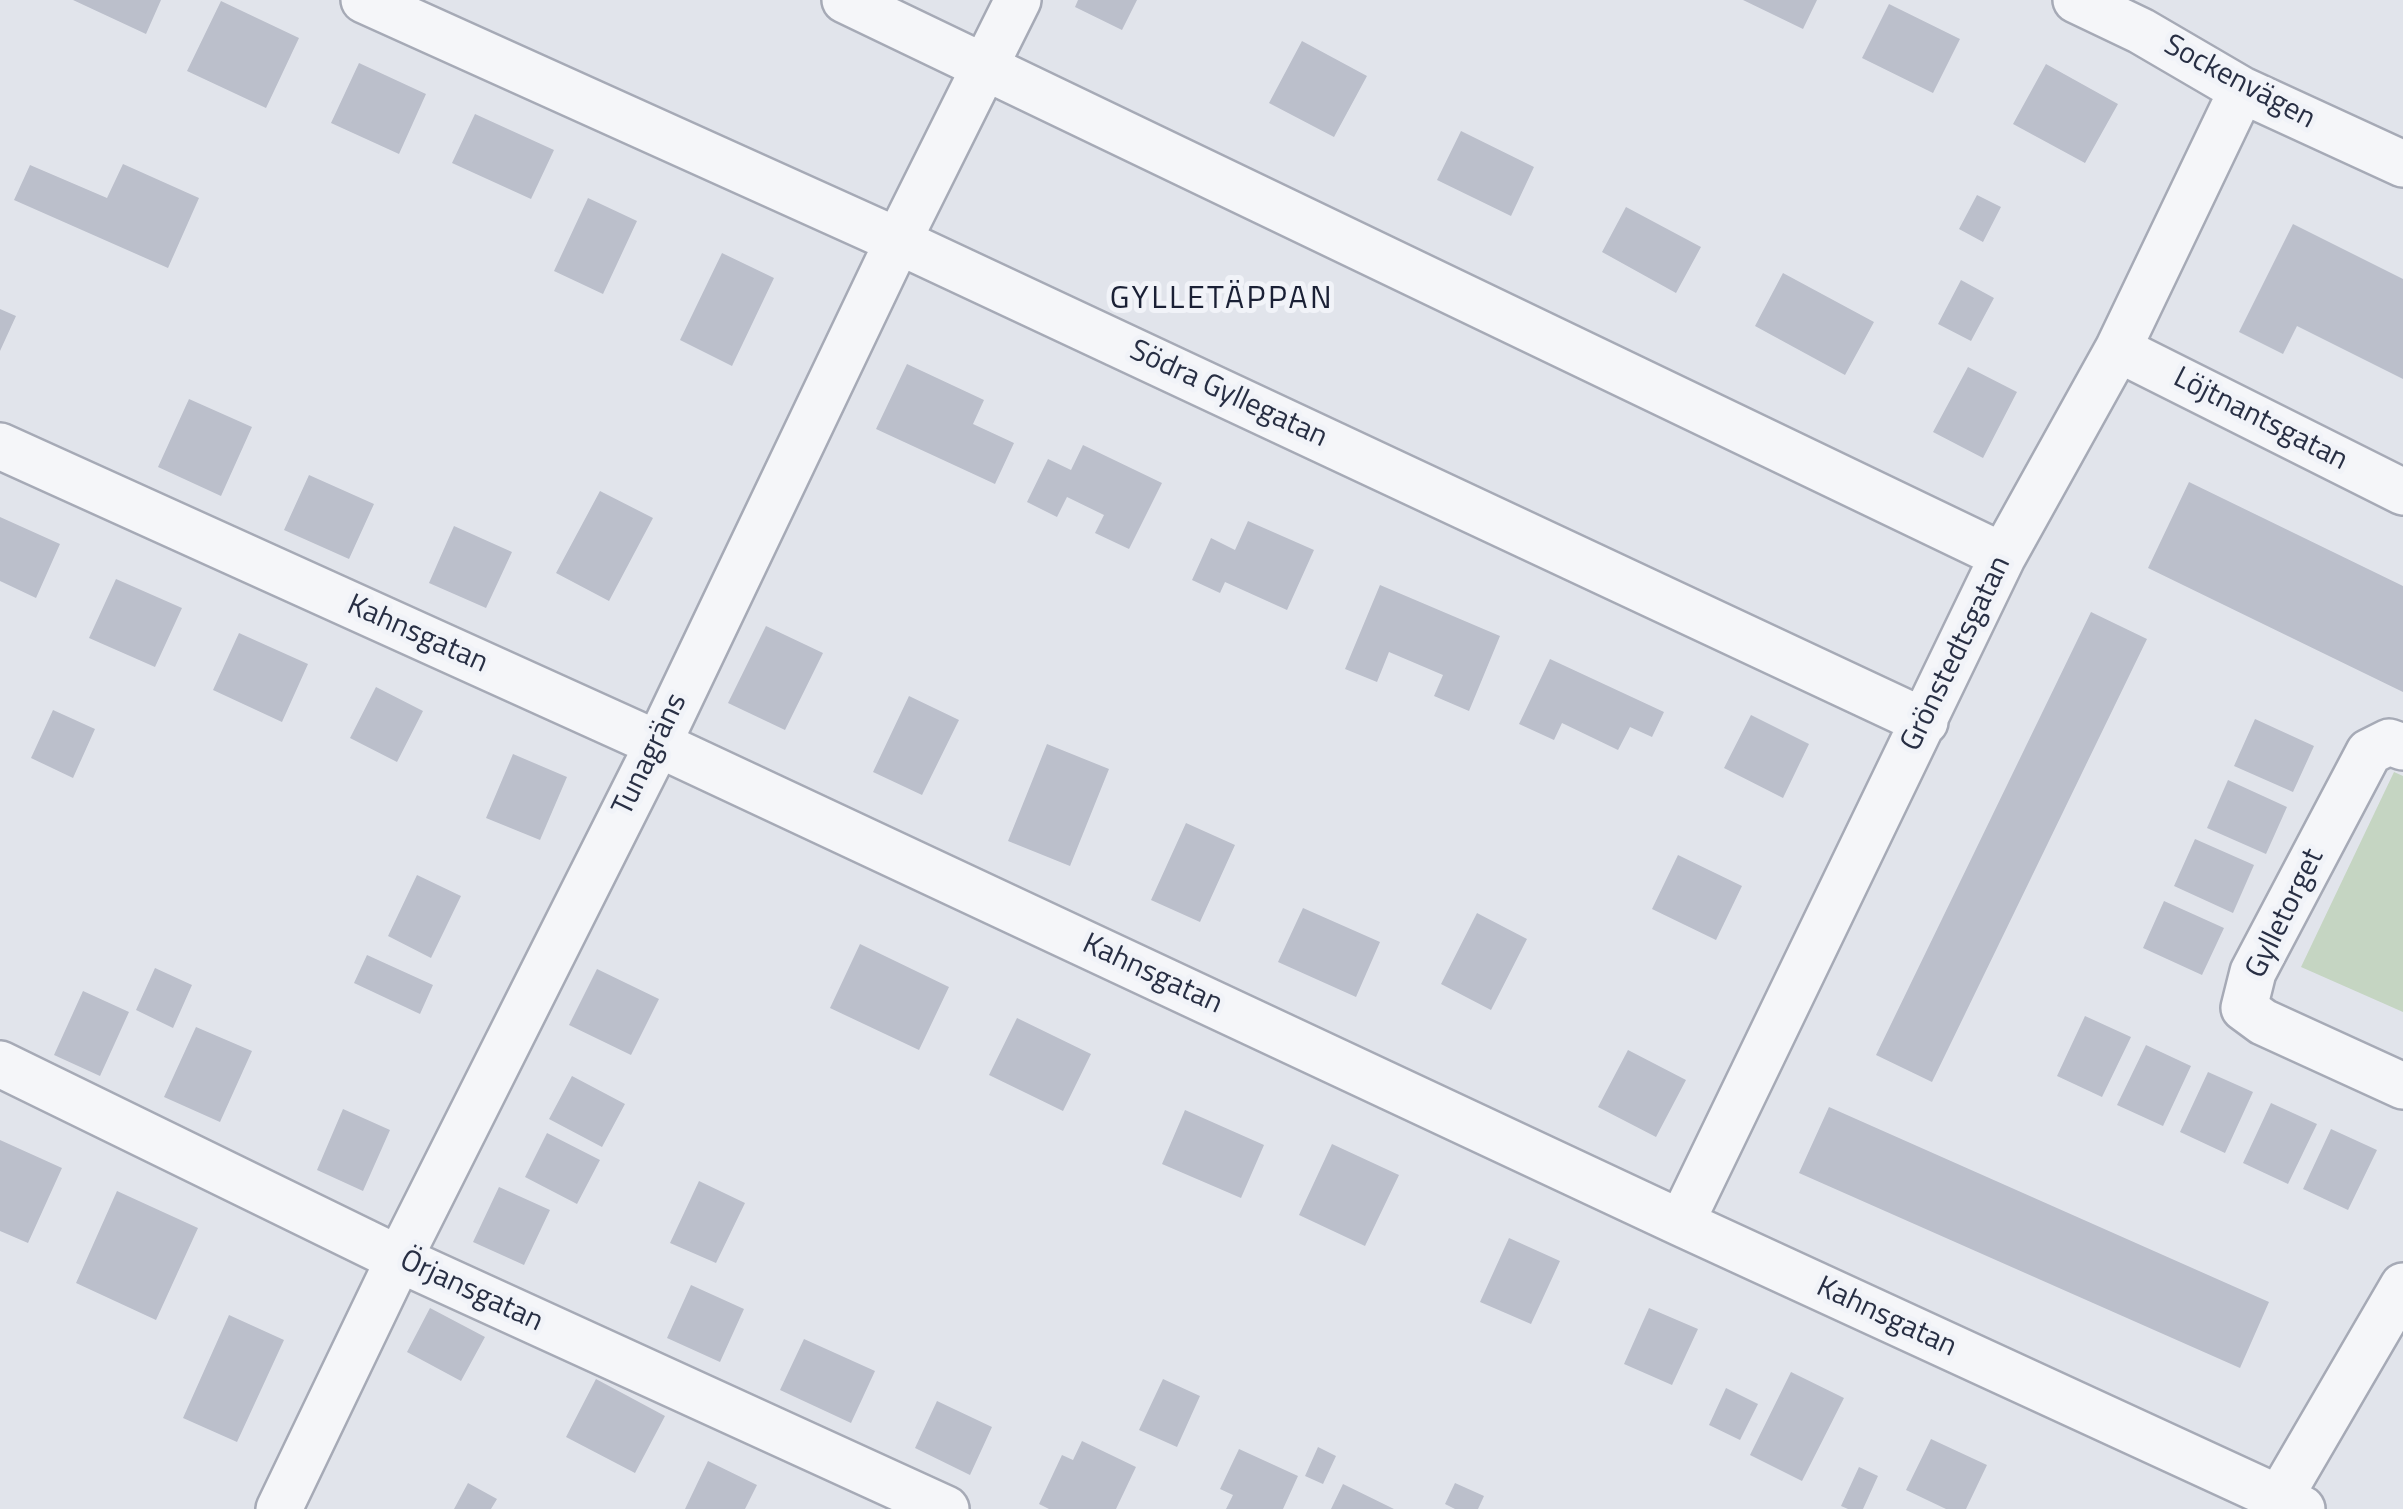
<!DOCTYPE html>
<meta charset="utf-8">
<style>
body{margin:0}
canvas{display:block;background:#e1e4eb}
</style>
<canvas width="2403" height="1509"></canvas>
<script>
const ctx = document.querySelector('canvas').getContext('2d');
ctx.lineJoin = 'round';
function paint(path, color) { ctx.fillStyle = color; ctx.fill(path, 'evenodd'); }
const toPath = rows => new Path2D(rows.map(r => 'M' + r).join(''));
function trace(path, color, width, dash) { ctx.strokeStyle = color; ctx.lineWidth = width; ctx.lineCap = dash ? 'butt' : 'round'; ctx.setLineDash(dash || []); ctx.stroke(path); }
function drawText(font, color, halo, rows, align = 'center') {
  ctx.font = font + ' "Titillium Web",sans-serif'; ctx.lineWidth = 10; ctx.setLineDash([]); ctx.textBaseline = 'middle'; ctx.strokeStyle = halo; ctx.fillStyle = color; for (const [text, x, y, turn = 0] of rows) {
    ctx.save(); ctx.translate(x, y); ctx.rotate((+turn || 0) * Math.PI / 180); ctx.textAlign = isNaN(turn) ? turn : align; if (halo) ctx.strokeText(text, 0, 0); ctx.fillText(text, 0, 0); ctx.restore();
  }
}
const green = toPath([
 [2394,772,2403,776,2403,1012,2301,967]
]);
const building = toPath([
 [73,0,161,0,146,34],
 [1078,0,1137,0,1122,30,1075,7],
 [1743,0,1817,0,1803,29],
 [221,1,299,38,266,108,187,71],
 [1889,4,1960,39,1933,93,1862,58],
 [1302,41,1367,76,1334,137,1269,103],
 [359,63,426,94,399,154,331,123],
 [2046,64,2118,104,2085,163,2013,124],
 [475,114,554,150,531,199,452,163],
 [1461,131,1534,167,1511,216,1437,180],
 [123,164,199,198,168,268,14,200,30,165,107,198],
 [1977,195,2001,207,1983,242,1959,229],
 [588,198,637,221,603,294,554,271],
 [1626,207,1701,247,1676,293,1602,252],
 [2293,224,2403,279,2403,379,2297,326,2283,354,2239,332],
 [722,253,774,278,732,366,680,340],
 [1783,273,1874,322,1845,375,1755,326],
 [1961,280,1994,298,1971,341,1938,324],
 [0,309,16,316,0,351],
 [907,364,984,400,973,424,1014,443,995,484,876,429],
 [1968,367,2017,392,1983,458,1933,432],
 [189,399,252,427,221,496,158,467],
 [1083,445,1162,483,1129,549,1095,533,1104,515,1067,497,1057,517,1027,502,1048,459,1071,470],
 [309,475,374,504,349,559,284,530],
 [2189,482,2403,586,2403,692,2148,568],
 [600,491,653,518,609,601,556,573],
 [0,517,60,544,36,598,0,581],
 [1248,521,1314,550,1287,610,1225,582,1220,593,1192,580,1211,538,1235,550],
 [454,526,512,552,486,608,429,583],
 [116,579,182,608,155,667,89,638],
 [1380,585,1500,636,1469,711,1434,696,1443,675,1389,652,1377,682,1345,669],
 [2091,612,2147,639,1932,1082,1876,1055],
 [766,626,823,653,785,730,728,703],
 [239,633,308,664,282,722,213,690],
 [1550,659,1664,712,1652,737,1630,727,1618,750,1562,723,1554,740,1519,724],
 [376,687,423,711,397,762,350,738],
 [909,696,959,720,922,795,873,772],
 [53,710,95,729,73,778,31,758],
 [1751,715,1809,744,1783,798,1724,768],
 [2255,719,2314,746,2293,792,2234,766],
 [1047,744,1109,769,1070,866,1008,841],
 [513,754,567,777,540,840,486,818],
 [2228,780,2287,807,2266,854,2207,828],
 [1186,823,1235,845,1200,922,1151,900],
 [2195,839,2254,865,2233,913,2174,886],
 [1678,855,1742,886,1716,940,1652,909],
 [417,875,461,896,431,958,388,936],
 [2164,901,2224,928,2202,975,2143,948],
 [1303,908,1380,942,1356,997,1278,962],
 [1477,913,1527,939,1491,1010,1441,984],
 [860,944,949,987,919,1050,830,1008],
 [367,955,433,985,420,1014,354,983],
 [155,968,192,985,173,1028,136,1010],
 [597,969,659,999,631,1055,569,1025],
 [83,991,129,1012,100,1076,54,1055],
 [2085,1016,2131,1037,2102,1097,2057,1076],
 [1017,1018,1091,1054,1063,1111,989,1075],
 [196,1027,252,1051,220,1122,164,1097],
 [2146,1045,2191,1066,2163,1126,2117,1105],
 [1628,1050,1686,1080,1656,1137,1598,1107],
 [2208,1072,2253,1092,2225,1153,2180,1132],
 [572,1076,625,1104,602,1147,549,1119],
 [2271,1103,2317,1124,2288,1184,2243,1163],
 [1829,1107,2269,1302,2240,1368,1799,1173],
 [343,1109,390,1130,363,1191,317,1170],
 [1185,1110,1264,1145,1241,1198,1162,1164],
 [2331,1129,2377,1150,2348,1210,2303,1189],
 [547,1133,600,1160,577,1204,525,1177],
 [0,1140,62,1168,28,1243,0,1231],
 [1332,1144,1399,1175,1365,1246,1299,1215],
 [699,1181,745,1203,716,1263,670,1243],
 [499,1187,550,1210,524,1265,473,1242],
 [117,1191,198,1228,156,1320,76,1283],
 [1509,1238,1560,1261,1531,1324,1480,1302],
 [691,1285,744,1309,720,1362,667,1338],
 [430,1308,485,1337,461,1381,407,1352],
 [1649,1308,1698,1329,1672,1385,1624,1364],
 [229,1315,284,1340,237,1442,183,1418],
 [804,1339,875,1371,851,1423,780,1390],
 [1791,1372,1844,1398,1802,1481,1750,1455],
 [596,1379,665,1416,635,1473,566,1437],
 [1163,1379,1200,1396,1177,1447,1139,1430],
 [1726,1388,1758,1404,1740,1440,1709,1425],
 [937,1401,992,1427,970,1475,915,1448],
 [1931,1439,1987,1465,1966,1509,1946,1509,1906,1490],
 [1082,1441,1136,1467,1116,1509,1049,1509,1039,1504,1062,1455,1073,1460],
 [1318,1447,1336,1456,1323,1484,1305,1476],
 [1239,1449,1298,1476,1283,1509,1226,1509,1233,1495,1220,1489],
 [708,1461,757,1485,745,1509,685,1509],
 [1859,1467,1878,1476,1863,1509,1848,1509,1841,1506],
 [468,1483,497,1499,491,1509,454,1509],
 [1455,1483,1484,1496,1478,1509,1455,1509,1445,1504],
 [1343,1484,1394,1509,1331,1509]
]);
const minor = toPath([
 [364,0,898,241,1925,722],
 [845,0,2003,556],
 [2076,0,2141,31,2242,90,2403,164],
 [2118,349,2403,492],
 [0,446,658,744,1681,1223,2302,1509],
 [2403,747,2389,742,2369,752,2253,972,2244,1008,2263,1022,2403,1086],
 [0,1064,399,1259,946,1509],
 [1681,1223,2003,556,2118,349,2242,90],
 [279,1509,399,1259,658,744,898,241,1018,0],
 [2273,1509,2403,1286]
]);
const streetNames = [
 ["Sockenvägen",2239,83,28],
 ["Södra Gyllegatan",1228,395,25],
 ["Löjtnantsgatan",2260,420,27],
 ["Kahnsgatan",417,635,24],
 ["Grönstedtsgatan",1957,654,-64],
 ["Tunagräns",651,755,-64],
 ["Gylletorget",2286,914,-64],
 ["Kahnsgatan",1152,975,25],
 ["Örjansgatan",471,1292,25],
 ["Kahnsgatan",1886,1318,25]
];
const neighbourhoodNames = [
 ["GYLLETÄPPAN",1222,300]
];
paint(green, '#c5d5c2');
paint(building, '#bbbfcb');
trace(minor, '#a6aab6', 50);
trace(minor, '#f5f6f9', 45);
drawText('30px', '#282f44', '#f1f3f8', streetNames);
ctx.letterSpacing = '2.5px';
drawText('32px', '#1a2035', '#f1f3f8', neighbourhoodNames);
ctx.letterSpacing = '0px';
</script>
